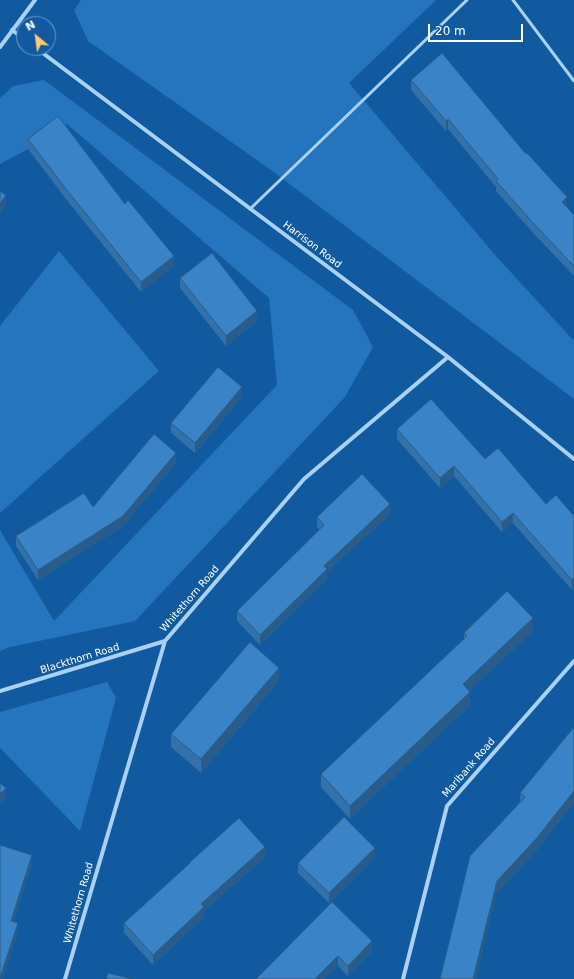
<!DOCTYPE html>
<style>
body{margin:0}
#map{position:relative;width:574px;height:979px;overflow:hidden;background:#125aa0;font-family:"DejaVu Sans",sans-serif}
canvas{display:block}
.north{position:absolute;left:16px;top:16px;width:40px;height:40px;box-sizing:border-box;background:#125aa0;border:1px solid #719cc6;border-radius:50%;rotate:331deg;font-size:11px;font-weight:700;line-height:16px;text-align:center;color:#fff}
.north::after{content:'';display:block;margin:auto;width:14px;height:18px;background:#ffcb6e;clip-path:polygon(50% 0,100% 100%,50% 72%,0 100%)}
.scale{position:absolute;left:428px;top:24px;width:95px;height:18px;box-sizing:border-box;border:2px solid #fff;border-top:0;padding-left:5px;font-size:12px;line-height:14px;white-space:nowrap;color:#fff;-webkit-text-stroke:3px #125aa0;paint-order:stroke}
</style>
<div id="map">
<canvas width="574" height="979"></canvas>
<div class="north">N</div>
<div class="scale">20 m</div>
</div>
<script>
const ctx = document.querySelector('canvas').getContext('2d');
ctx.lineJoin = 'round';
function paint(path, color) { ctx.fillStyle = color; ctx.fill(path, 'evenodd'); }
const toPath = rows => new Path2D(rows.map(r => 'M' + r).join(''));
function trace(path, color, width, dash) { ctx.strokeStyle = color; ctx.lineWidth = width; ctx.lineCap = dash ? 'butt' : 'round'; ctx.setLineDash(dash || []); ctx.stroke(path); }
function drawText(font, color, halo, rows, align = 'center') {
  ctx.font = font + ' "DejaVu Sans",sans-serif'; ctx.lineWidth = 4; ctx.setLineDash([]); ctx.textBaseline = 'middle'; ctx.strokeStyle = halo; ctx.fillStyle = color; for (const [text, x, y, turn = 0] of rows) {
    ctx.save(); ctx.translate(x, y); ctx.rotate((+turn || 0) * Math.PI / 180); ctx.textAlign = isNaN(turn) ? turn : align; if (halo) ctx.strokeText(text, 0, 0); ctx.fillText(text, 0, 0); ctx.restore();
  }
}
const green = toPath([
 [81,0,436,0,349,83,496,256,574,341,574,399,271,170,88,41,74,10],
 [44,80,353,310,373,347,345,397,135,621,10,647,0,651,0,530,54,621,277,385,269,298,67,124,58,126,28,149,0,164,0,98,13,86],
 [59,251,159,371,0,513,0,326],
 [107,682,116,698,80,831,0,748,0,712]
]);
const lane = toPath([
 [513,0,574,81],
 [250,209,467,0]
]);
const street = toPath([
 [12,30,24,39],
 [0,47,35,0],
 [36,48,448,357,574,459],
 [0,691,165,641],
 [65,979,165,641,304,479,448,357],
 [403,979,447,806,574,661]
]);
const wall = toPath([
 [411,80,567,207,574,215,574,276,535,235,496,191,496,187,448,129,446,131,411,90],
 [28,139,125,204,174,266,141,292,66,199,28,149],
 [180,278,257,321,226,346,180,288],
 [242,397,195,453,171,433,171,423],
 [397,429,485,459,546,504,574,516,572,590,513,523,502,532,454,476,440,488,397,439],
 [176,463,123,526,38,580,16,546,16,536,93,507],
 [390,514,327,572,327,579,260,645,237,621,237,611,320,530,317,527,317,517],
 [533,631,469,691,470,705,350,819,321,787,321,774,464,639,464,633],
 [279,681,201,773,171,747,171,734],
 [574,727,574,803,536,851,497,893,440,979,520,802,520,793],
 [265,857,204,911,204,917,153,965,124,933,124,923,190,864,190,862],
 [375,858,329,903,298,873,298,863],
 [332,902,372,951,348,976,338,966]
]);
const shadedWall = toPath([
 [448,119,448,129,446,131,446,121],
 [6,195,6,205,0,214,0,204],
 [567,197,567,207,562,202],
 [174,256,174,266,141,292,141,282],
 [257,311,257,321,226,346,226,336],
 [242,387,242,397,195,453,195,443],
 [176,453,176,463,123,526,38,580,38,570],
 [454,466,454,476,440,488,440,478],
 [390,504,390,514,327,572,327,579,260,645,260,635,324,566],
 [513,513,513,523,502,532,502,522],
 [574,578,574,588,572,590,572,580],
 [533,618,533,631,463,697,463,684],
 [279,668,279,681,201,773,201,759],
 [470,692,470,705,350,819,350,806],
 [6,788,6,798,0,804,0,794],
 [574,791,574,803,536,851,497,893,476,979,473,979,497,881],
 [265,847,265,857,204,911,204,917,153,965,153,955,201,904],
 [375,848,375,858,329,903,329,893],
 [32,855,32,865,11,931,11,921],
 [18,923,18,933,3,979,0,979],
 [372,941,372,951,348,976,348,966],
 [338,956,338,966,325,979,315,979]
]);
const building = toPath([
 [442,53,526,154,527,153,567,197,562,202,574,215,574,266,535,225,496,181,498,179,448,119,446,121,411,80,442,53],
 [58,116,125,204,128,200,174,256,141,282,66,189,28,139,58,116],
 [0,191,6,195,0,204,0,191],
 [212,253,257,311,226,336,180,278,212,253],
 [218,367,242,387,195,443,171,423,218,367],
 [431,399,485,459,498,448,546,504,556,495,574,516,574,578,572,580,513,513,502,522,454,466,440,478,397,429,431,399],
 [154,434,176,453,123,516,38,570,16,536,84,493,93,507,154,434],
 [362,474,390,504,324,566,327,569,260,635,237,611,324,525,317,517,362,474],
 [507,591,533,618,463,684,470,692,350,806,321,774,467,636,464,633,507,591],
 [250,642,279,668,201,759,171,734,250,642],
 [574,727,574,791,536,839,497,881,473,979,440,979,470,856,525,797,520,793,574,727],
 [0,783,6,788,0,794,0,783],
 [344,817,375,848,329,893,298,863,344,817],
 [239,818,265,847,201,904,204,907,153,955,124,923,190,863,190,862,239,818],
 [0,845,32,855,11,921,18,923,0,978,0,845],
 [332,902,372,941,348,966,338,956,315,979,256,979,332,902],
 [108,973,132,979,106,979,108,973]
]);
const streetNames = [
 ["Harrison Road",312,245,37],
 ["Whitethorn Road",190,599,-49],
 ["Blackthorn Road",80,659,-17],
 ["Marlbank Road",469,768,-49],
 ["Whitethorn Road",79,903,-74]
];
paint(green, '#2574be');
trace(lane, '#aad1f5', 3);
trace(street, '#aad1f5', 4);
paint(wall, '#3371ab');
paint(shadedWall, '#295c8b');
paint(building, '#3b83c7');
trace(building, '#295c8b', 1);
drawText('10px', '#fff', '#125aa0', streetNames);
</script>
